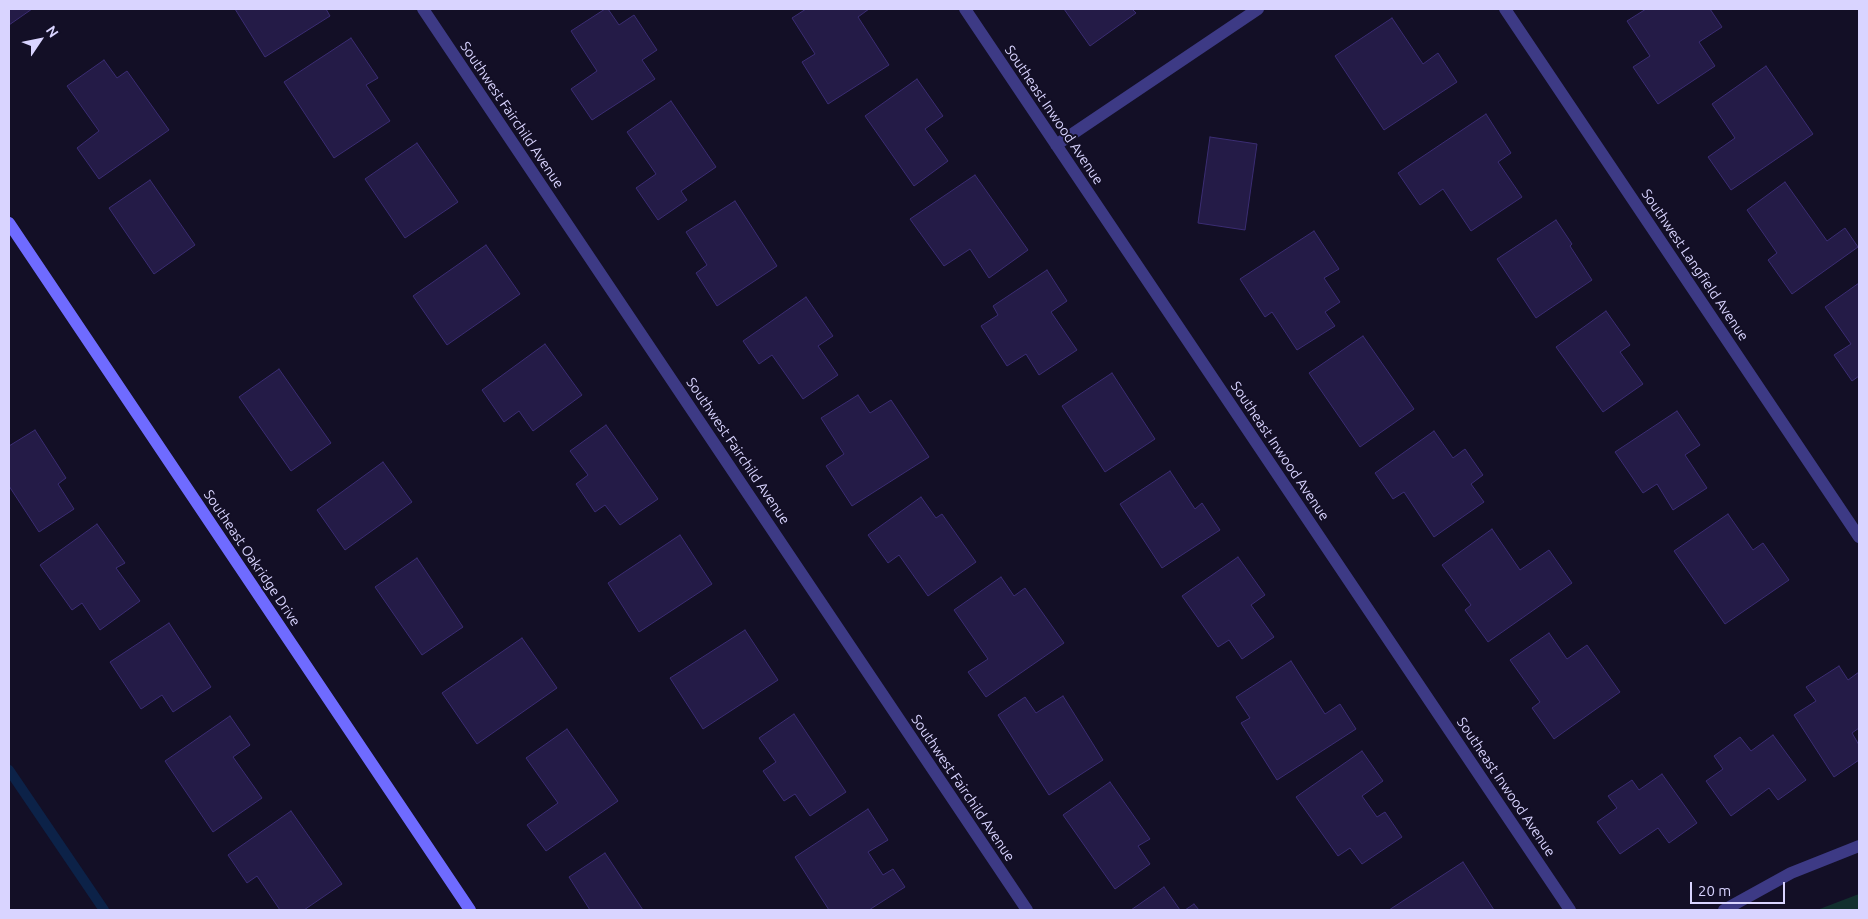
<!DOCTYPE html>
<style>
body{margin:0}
#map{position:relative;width:1868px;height:919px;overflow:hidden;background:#130f26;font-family:Ubuntu,sans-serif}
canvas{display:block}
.frame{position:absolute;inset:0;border:10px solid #d9d4ff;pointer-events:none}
.north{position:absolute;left:15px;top:15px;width:50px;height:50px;-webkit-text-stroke:4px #130f26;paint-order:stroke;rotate:56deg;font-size:14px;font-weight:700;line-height:20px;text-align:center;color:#d9d4ff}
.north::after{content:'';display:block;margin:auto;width:18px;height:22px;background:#d9d4ff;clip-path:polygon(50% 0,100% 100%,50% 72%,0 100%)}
.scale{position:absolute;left:1690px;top:882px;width:95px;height:22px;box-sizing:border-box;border:2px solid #d9d4ff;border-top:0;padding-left:6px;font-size:15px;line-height:18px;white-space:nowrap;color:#d9d4ff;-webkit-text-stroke:4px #130f26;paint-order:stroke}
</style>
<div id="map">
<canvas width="1868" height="919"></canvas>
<div class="frame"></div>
<div class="north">N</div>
<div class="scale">20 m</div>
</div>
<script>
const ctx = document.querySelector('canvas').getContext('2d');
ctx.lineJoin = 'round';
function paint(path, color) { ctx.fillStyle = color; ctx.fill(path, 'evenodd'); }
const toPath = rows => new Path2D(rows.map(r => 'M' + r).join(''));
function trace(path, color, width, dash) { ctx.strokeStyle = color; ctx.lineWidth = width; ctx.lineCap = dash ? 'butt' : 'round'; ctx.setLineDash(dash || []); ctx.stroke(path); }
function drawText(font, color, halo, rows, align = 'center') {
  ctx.font = font + ' Ubuntu,sans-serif'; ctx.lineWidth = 4; ctx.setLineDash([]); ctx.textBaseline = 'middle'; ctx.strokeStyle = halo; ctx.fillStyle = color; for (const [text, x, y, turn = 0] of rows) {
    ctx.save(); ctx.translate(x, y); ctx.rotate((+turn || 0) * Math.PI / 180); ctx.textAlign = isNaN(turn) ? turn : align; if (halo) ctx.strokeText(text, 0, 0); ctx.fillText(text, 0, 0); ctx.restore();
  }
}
const green = toPath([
 [1859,894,1859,910,1817,910]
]);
const stream = toPath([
 [9,770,104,910]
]);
const building = toPath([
 [9,9,32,9,9,25,9,9],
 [235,9,326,9,330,16,265,57,235,9],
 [605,9,608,9,619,25,634,15,657,50,642,60,655,79,592,120,571,89,597,71,571,31,605,9],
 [806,9,869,9,858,17,889,65,828,104,802,62,815,54,792,18,806,9],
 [1064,9,1132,9,1136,13,1090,46,1064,9],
 [1646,9,1710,9,1722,27,1699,42,1715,66,1658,104,1633,67,1650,56,1627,21,1646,9],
 [1392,18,1423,64,1438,53,1457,82,1384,130,1335,56,1392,18],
 [351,38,378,78,366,85,390,121,334,158,284,82,351,38],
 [104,60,117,78,127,71,169,130,99,179,77,148,99,131,67,86,104,60],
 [1766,66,1813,134,1731,190,1708,157,1735,138,1712,104,1766,66],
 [917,79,943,116,925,129,948,161,914,186,865,116,917,79],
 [671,101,716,167,681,191,687,200,658,220,636,188,656,174,627,132,671,101],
 [1486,114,1511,153,1498,162,1522,197,1471,231,1443,189,1420,205,1398,173,1486,114],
 [1210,137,1257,144,1245,230,1198,223,1210,137],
 [417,143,458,202,405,238,365,179,417,143],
 [975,175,1028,250,989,278,970,249,944,266,910,219,975,175],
 [150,180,195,245,154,274,109,208,150,180],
 [1785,182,1827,241,1845,228,1858,247,1792,294,1768,260,1777,253,1747,210,1785,182],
 [735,201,777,266,717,306,696,273,707,265,686,232,735,201],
 [1556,220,1572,244,1570,246,1592,280,1536,318,1497,259,1556,220],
 [1314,231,1339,269,1324,278,1340,302,1325,312,1335,326,1297,350,1272,312,1265,317,1240,279,1314,231],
 [486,245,520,294,447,345,413,296,486,245],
 [1047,270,1067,301,1051,312,1077,350,1039,375,1026,354,1007,366,981,326,998,315,993,306,1047,270],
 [1859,283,1859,376,1852,381,1834,355,1851,344,1825,307,1859,283],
 [806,297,833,336,818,346,838,375,803,399,772,355,759,364,743,341,806,297],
 [1606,311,1630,345,1620,352,1643,384,1603,412,1556,347,1606,311],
 [1363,336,1414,409,1360,447,1309,373,1363,336],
 [545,344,582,395,533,431,519,411,504,422,482,390,545,344],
 [279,369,331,443,291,471,239,397,279,369],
 [1112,373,1155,439,1105,472,1062,406,1112,373],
 [858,395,870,413,891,400,929,457,852,506,826,466,844,454,821,418,858,395],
 [1677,411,1700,445,1685,455,1707,488,1673,510,1657,484,1643,493,1615,452,1677,411],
 [606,425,658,499,620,525,605,505,595,512,576,484,588,475,570,451,606,425],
 [35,430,66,478,58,484,74,509,39,532,9,486,9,446,35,430],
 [1434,431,1453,458,1465,449,1483,475,1471,484,1484,502,1434,537,1404,492,1393,499,1375,473,1434,431],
 [383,462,412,502,345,550,317,510,383,462],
 [1170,471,1195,509,1202,503,1220,530,1162,568,1120,504,1170,471],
 [921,497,936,518,942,514,976,562,928,596,899,555,888,563,868,535,921,497],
 [1728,514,1753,550,1763,543,1789,580,1725,624,1674,551,1728,514],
 [97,524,125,563,116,568,140,601,100,630,82,603,72,610,40,565,97,524],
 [1492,529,1520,570,1549,550,1572,583,1488,642,1465,610,1471,605,1442,565,1492,529],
 [680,535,712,584,639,632,608,583,680,535],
 [1238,557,1265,595,1251,605,1274,637,1242,659,1229,640,1218,647,1182,596,1238,557],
 [417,558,463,627,422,655,375,587,417,558],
 [1001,577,1014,596,1025,588,1064,643,986,697,968,672,988,659,954,610,1001,577],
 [169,623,211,687,173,712,162,695,141,709,110,662,169,623],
 [745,630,778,680,703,729,670,678,745,630],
 [1549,633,1567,659,1587,645,1620,692,1554,739,1532,708,1540,702,1510,660,1549,633],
 [522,638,557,688,477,744,442,693,522,638],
 [1291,661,1325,714,1340,704,1356,729,1277,780,1241,723,1250,718,1236,697,1291,661],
 [1839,666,1848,680,1859,672,1859,728,1852,733,1859,745,1859,760,1834,777,1794,715,1816,701,1806,687,1839,666],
 [1063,696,1103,760,1049,795,998,715,1025,697,1036,713,1063,696],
 [794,714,846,792,810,816,795,794,784,801,763,771,776,762,759,738,794,714],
 [230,716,250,745,233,757,262,798,213,832,165,761,230,716],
 [567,729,618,801,546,851,527,825,558,803,526,758,567,729],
 [1773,735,1806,780,1778,800,1769,788,1731,816,1706,781,1723,769,1714,756,1740,737,1751,751,1773,735],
 [1362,751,1383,781,1362,796,1377,817,1385,812,1402,837,1362,864,1350,848,1338,856,1296,797,1362,751],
 [1662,774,1697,823,1669,843,1658,828,1620,854,1597,822,1617,808,1608,796,1632,780,1639,790,1662,774],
 [1110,782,1150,839,1138,846,1150,864,1115,889,1063,815,1110,782],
 [868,809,888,840,868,852,883,875,893,869,905,887,869,910,829,910,795,857,868,809],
 [291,811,342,884,304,910,280,910,257,876,247,883,228,855,291,811],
 [605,853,643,910,590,910,569,877,605,853],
 [1463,862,1494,910,1389,910,1463,862],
 [1164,887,1180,910,1131,910,1164,887],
 [1194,904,1199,910,1185,910,1194,904]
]);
const street = toPath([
 [423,9,1027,910],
 [965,9,1570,910],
 [1505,9,1859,537],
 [1056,145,1258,9],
 [1724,910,1791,873,1859,846]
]);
const secondary = toPath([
 [9,223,470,910]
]);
const streetNames = [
 ["Southwest Fairchild Avenue",512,115,56],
 ["Southeast Inwood Avenue",1054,115,56],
 ["Southwest Langfield Avenue",1695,265,56],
 ["Southwest Fairchild Avenue",738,451,56],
 ["Southeast Inwood Avenue",1280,451,56],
 ["Southeast Oakridge Drive",252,558,56],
 ["Southeast Inwood Avenue",1506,787,56],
 ["Southwest Fairchild Avenue",963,788,56]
];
paint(green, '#12302f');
trace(stream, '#0c2248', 10);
paint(building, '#241b47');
trace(building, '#3b2d73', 1);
trace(street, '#3d3a85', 12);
trace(secondary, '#6f6bff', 12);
drawText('14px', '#d9d4ff', '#130f26', streetNames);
</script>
